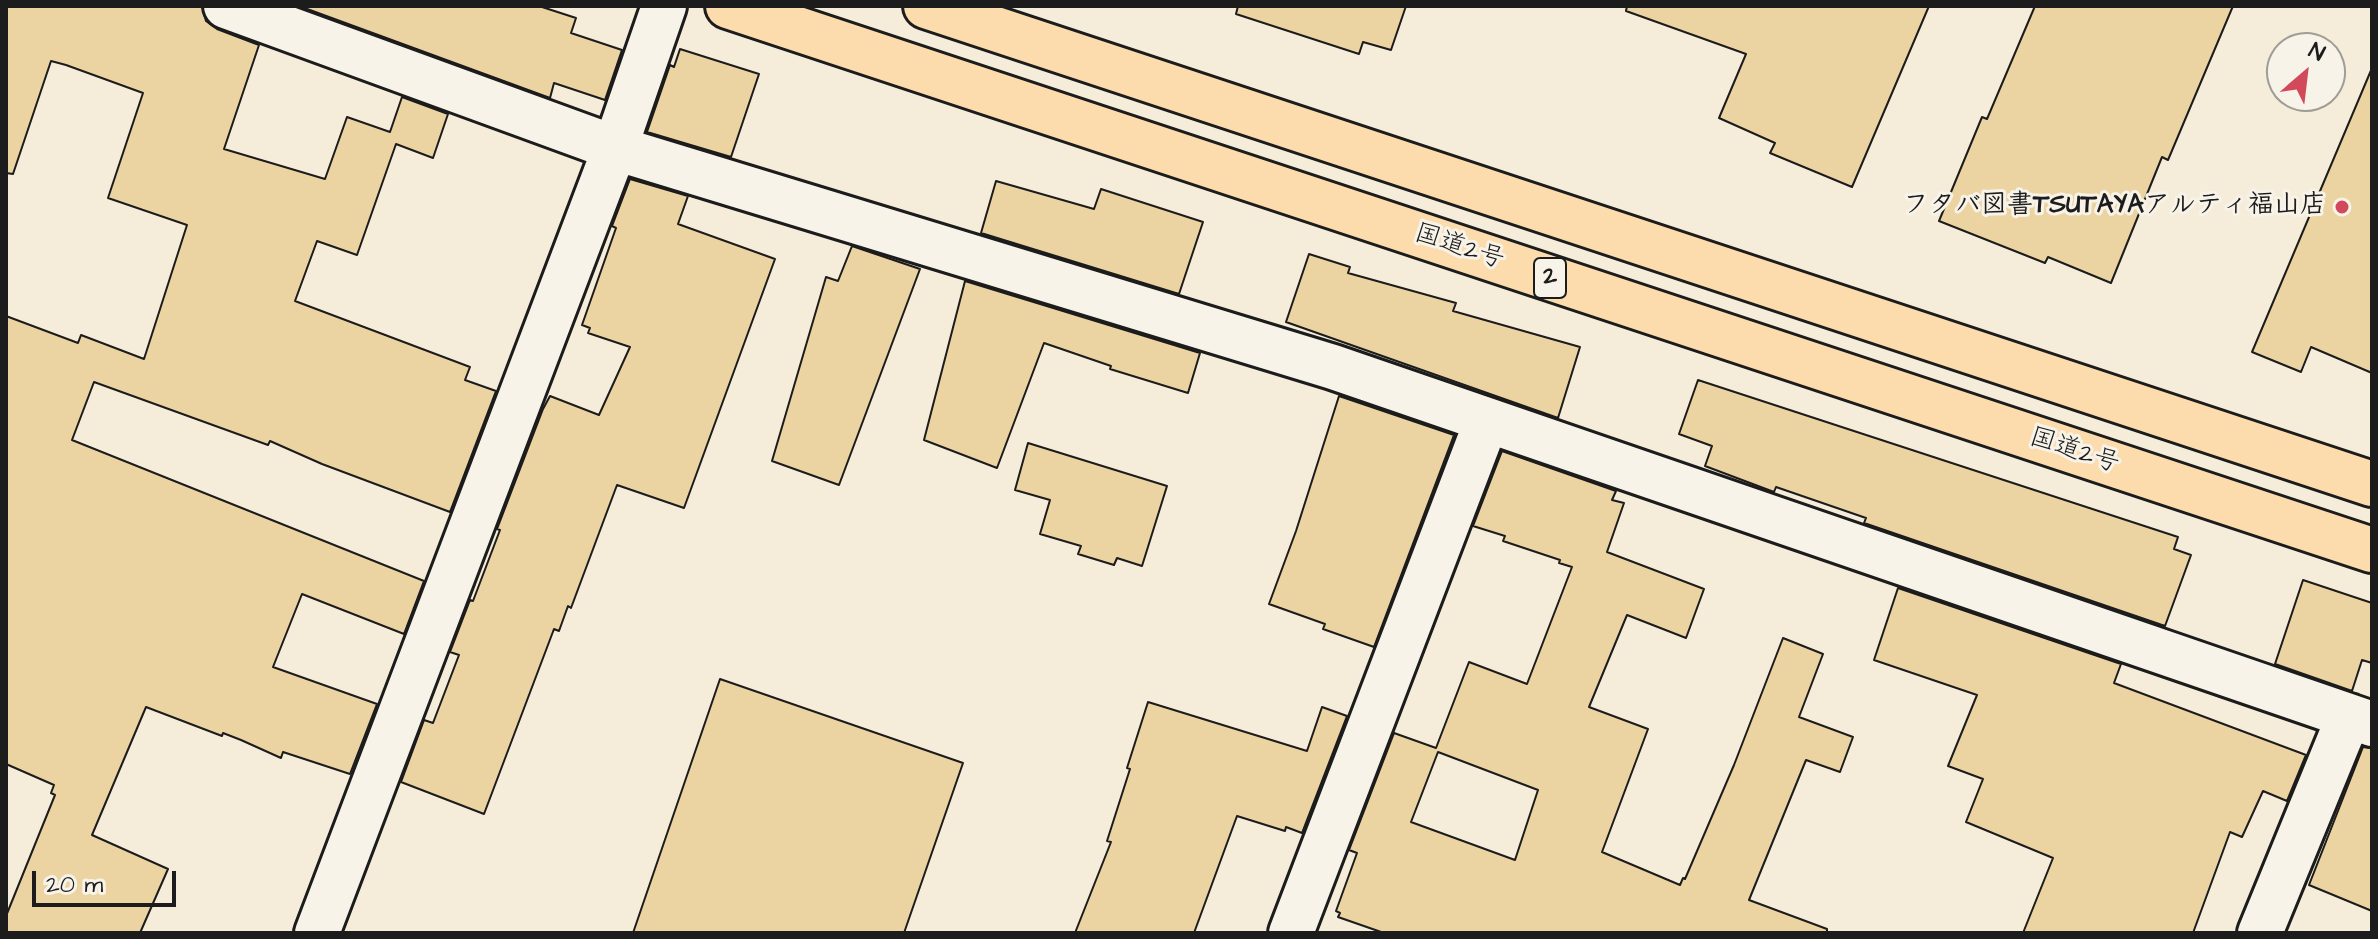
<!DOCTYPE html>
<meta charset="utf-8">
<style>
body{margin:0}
#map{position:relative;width:2378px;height:939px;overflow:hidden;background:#f5edda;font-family:"Architects Daughter",sans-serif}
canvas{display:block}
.frame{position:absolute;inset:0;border:8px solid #1c1c1c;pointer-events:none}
.north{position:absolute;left:2266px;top:32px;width:80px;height:80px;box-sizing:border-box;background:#f7f3e8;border:2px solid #9f9d96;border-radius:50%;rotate:28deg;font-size:22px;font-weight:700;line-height:32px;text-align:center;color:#1c1c1c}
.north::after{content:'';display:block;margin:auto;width:28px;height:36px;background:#d1495b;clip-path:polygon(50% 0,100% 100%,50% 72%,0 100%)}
.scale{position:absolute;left:32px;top:871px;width:144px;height:36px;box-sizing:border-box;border:4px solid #1c1c1c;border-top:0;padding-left:10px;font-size:24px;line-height:28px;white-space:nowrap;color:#1c1c1c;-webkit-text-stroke:6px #f7f3e8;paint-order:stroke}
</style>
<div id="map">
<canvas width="2378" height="939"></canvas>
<div class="frame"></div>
<div class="north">N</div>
<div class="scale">20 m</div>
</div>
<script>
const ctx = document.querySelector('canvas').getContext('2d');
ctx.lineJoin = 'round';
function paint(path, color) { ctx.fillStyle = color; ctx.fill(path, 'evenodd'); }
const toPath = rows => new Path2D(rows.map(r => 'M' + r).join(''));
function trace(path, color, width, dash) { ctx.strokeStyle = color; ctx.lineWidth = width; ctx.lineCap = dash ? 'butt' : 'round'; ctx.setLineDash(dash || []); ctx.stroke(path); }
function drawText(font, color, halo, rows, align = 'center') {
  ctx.font = font + ' "Architects Daughter","Klee One",sans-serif'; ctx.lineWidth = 6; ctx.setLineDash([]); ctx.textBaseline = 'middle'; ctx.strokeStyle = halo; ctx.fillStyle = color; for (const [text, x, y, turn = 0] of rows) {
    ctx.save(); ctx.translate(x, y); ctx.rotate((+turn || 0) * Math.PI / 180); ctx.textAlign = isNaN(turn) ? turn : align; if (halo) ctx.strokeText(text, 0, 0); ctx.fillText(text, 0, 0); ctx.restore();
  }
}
const building = toPath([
 [6,6,202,6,206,21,217,29,259,45,224,149,325,179,347,117,390,132,402,97,448,114,433,158,396,144,357,255,317,241,295,301,470,367,465,380,496,391,450,512,322,464,270,441,268,445,94,382,72,440,424,581,404,634,302,594,273,667,377,704,350,774,283,752,281,758,241,740,223,733,222,736,146,707,92,835,168,869,140,933,6,933,6,916,55,795,51,793,54,785,6,764,6,316,78,343,81,335,144,359,187,225,108,198,143,93,66,65,51,61,13,174,6,173,6,6],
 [299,6,539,6,576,18,571,33,622,50,605,100,554,83,550,98,299,6],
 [1238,6,1406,6,1391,50,1363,42,1359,54,1236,14,1238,6],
 [1627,6,1929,6,1852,187,1770,153,1775,143,1719,118,1746,54,1626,11,1627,6],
 [2035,6,2233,6,2168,160,2162,157,2111,283,2048,257,2045,263,1939,221,1982,117,1987,119,2035,6],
 [680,49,759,74,731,157,647,132,670,65,674,67,680,49],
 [2372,68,2372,373,2311,347,2301,372,2252,352,2372,68],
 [630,179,688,196,678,224,775,259,684,508,617,485,571,608,568,606,559,631,554,629,484,814,401,782,424,720,433,723,459,655,450,652,470,600,473,601,500,530,497,529,543,409,550,396,599,415,630,347,588,333,590,328,582,325,616,228,612,226,630,179],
 [996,181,1094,209,1101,189,1203,222,1179,294,981,233,996,181],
 [852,246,920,269,839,485,772,461,826,277,838,281,852,246],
 [1309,254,1350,267,1348,273,1456,303,1453,311,1580,347,1558,418,1286,322,1309,254],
 [965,281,1200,353,1188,393,1110,369,1111,366,1044,343,997,468,924,440,965,281],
 [1698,380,2178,537,2174,549,2191,555,2165,626,1864,523,1866,518,1776,487,1774,492,1705,466,1712,446,1679,434,1698,380],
 [1339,396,1454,435,1374,647,1323,629,1325,624,1269,604,1296,531,1339,396],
 [1028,443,1167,486,1142,566,1117,558,1114,565,1078,554,1081,546,1040,534,1050,500,1015,490,1028,443],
 [1502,451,1616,491,1612,500,1624,503,1607,552,1704,589,1686,638,1627,615,1589,707,1648,729,1602,852,1680,885,1683,878,1685,879,1734,765,1783,638,1823,654,1799,717,1853,737,1840,772,1806,760,1749,900,1827,929,1827,933,1384,933,1338,917,1340,913,1336,911,1357,853,1349,850,1394,733,1436,748,1469,662,1527,684,1572,567,1559,563,1560,560,1503,541,1505,536,1473,526,1502,451],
 [1438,752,1538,790,1515,860,1411,822,1438,752],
 [2303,580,2372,603,2372,663,2362,660,2352,691,2275,664,2303,580],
 [1898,588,2121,664,2114,683,2306,755,2287,801,2263,791,2242,837,2230,832,2193,933,2023,933,2053,858,1966,822,1983,779,1948,766,1977,695,1874,660,1898,588],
 [720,679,963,763,904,933,633,933,720,679],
 [1148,702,1307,751,1322,707,1347,716,1302,833,1286,827,1285,831,1237,816,1194,933,1075,933,1111,842,1107,841,1130,769,1127,768,1148,702],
 [2363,747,2372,748,2372,911,2309,885,2363,747]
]);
const minor = toPath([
 [226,6,615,148,1333,367,2372,724],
 [317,933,615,148,664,6],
 [1291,933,1487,420],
 [2260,933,2349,716]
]);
const highway = toPath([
 [728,6,2372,550],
 [926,6,2372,484]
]);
const markers = [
 [2342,207,8,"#d1495b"]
];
const shields = [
 [1550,278,32]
];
const shieldNames = [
 ["2",1550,278]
];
const poiNames = [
 ["フタバ図書TSUTAYAアルティ福山店",2326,207]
];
const streetNames = [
 ["国道2号",1459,248,18],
 ["国道2号",2074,452,18]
];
paint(building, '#ecd3a2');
trace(building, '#1c1c1c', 2);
trace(minor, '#1c1c1c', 50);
trace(highway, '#1c1c1c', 50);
trace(minor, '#f7f3e8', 44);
trace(highway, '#fcdcac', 44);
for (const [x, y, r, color] of markers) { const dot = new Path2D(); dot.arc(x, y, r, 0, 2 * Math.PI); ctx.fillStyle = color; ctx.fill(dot); trace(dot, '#f7f3e8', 3); }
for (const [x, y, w] of shields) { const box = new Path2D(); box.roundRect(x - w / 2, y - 20, w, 40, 6); ctx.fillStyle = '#f7f3e8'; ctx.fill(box); trace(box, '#1c1c1c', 2); }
drawText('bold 24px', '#1c1c1c', null, shieldNames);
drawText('bold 26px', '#1c1c1c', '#f7f3e8', poiNames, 'right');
drawText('26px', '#1c1c1c', '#f7f3e8', streetNames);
</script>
